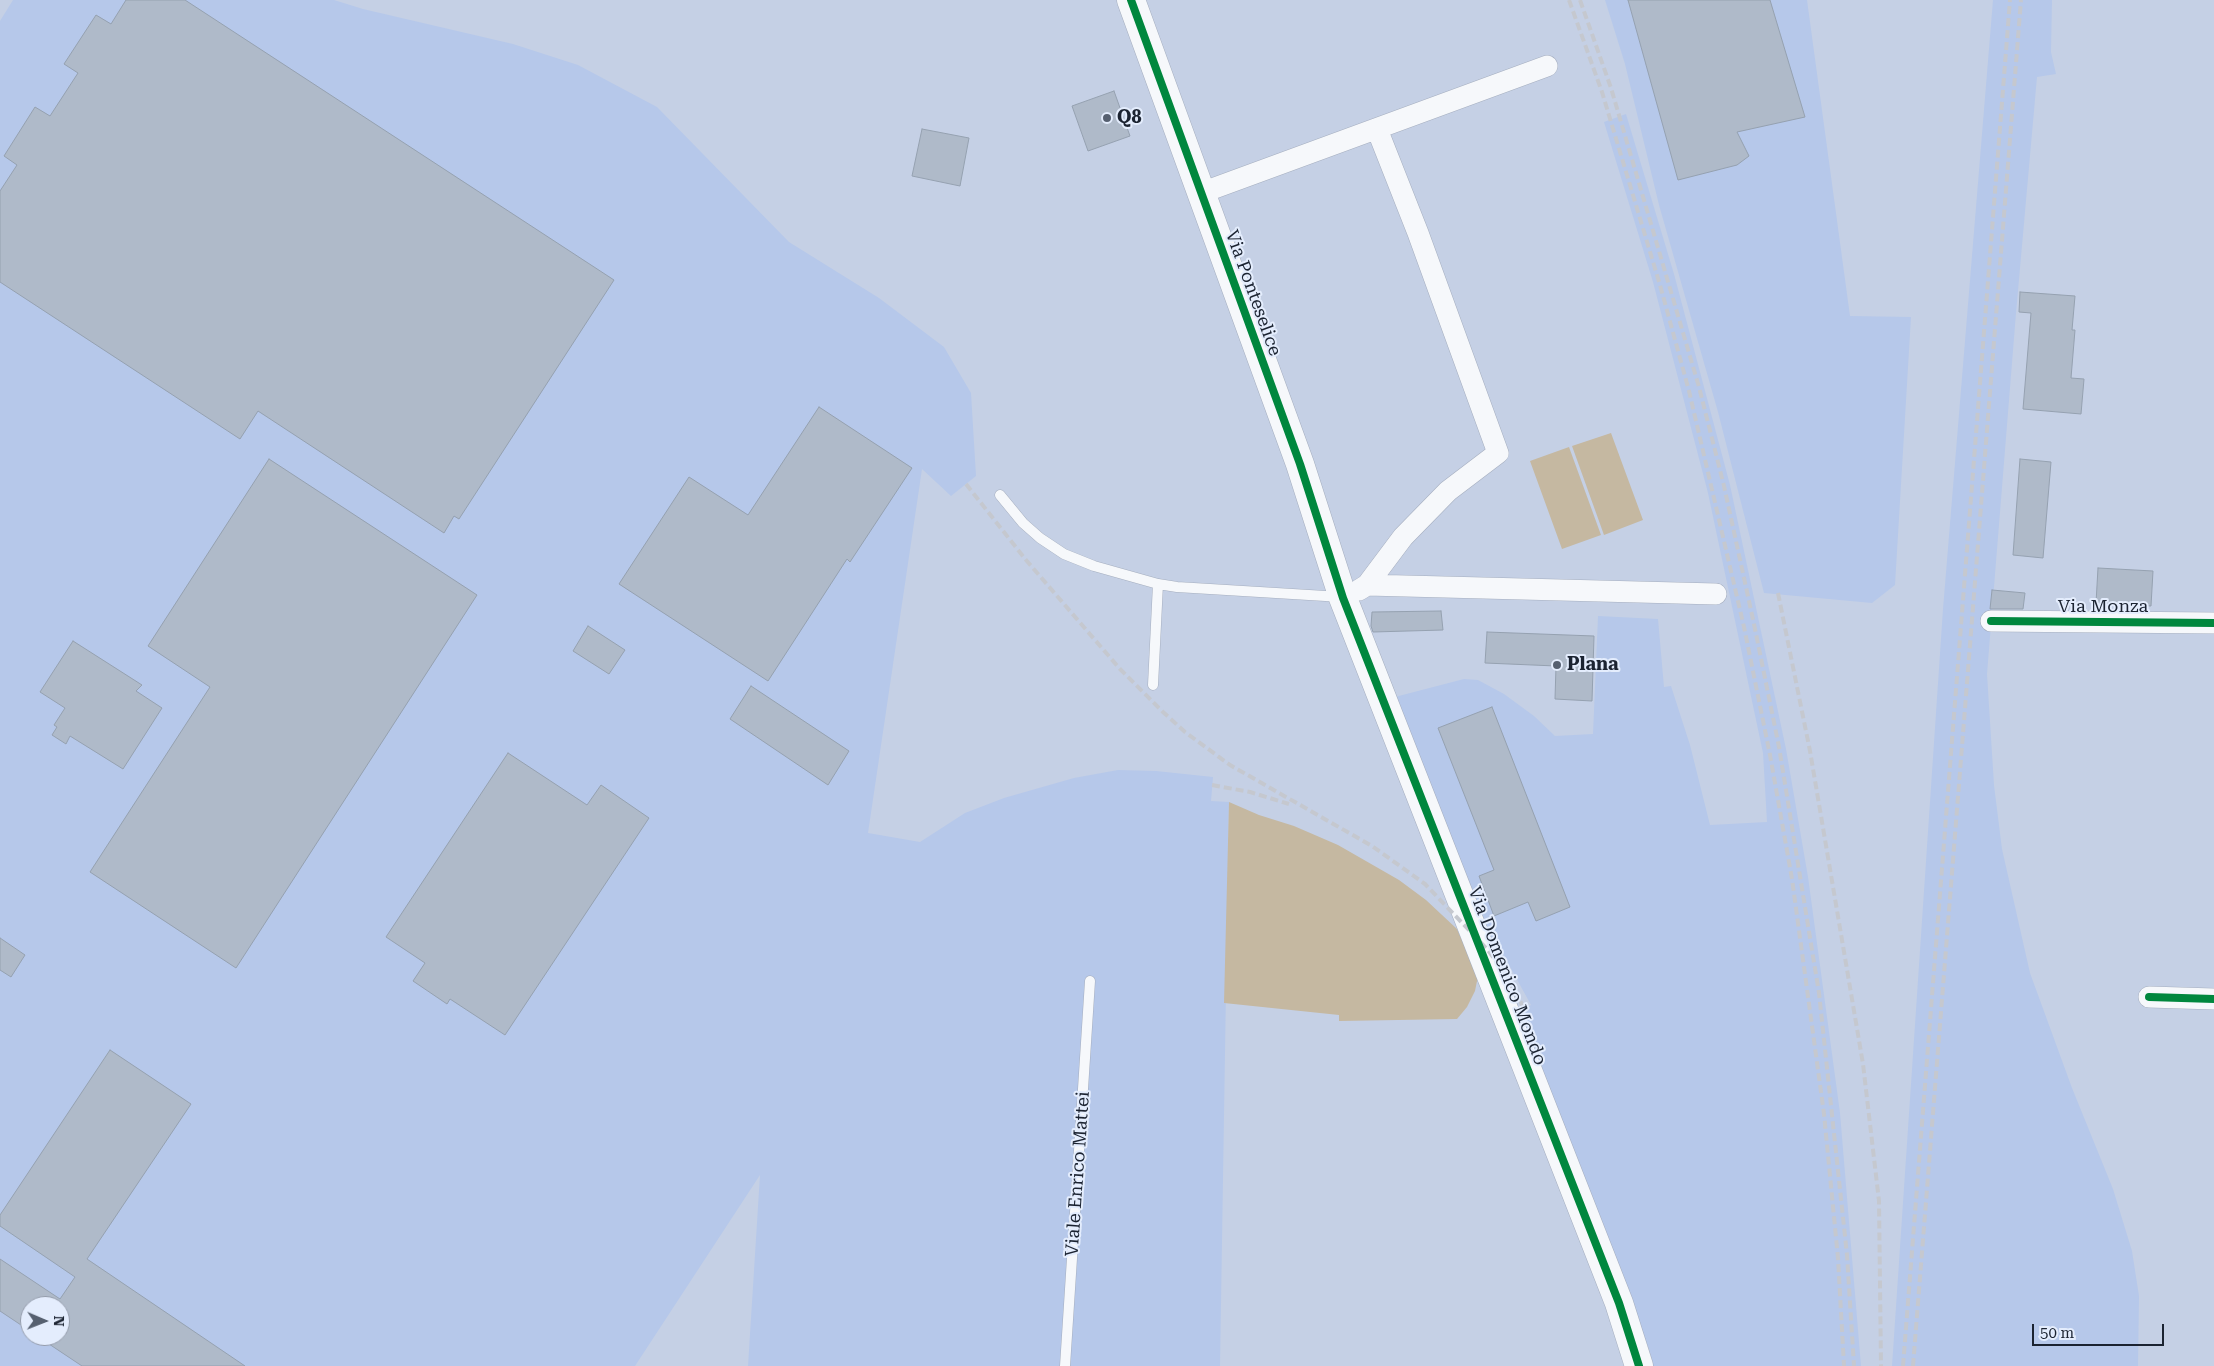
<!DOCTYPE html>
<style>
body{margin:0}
#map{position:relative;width:2214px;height:1366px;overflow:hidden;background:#c5d0e5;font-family:"Roboto Serif",serif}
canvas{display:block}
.north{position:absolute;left:20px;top:1296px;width:50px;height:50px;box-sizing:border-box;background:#e4edfd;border:1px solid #949cab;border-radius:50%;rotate:91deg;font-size:14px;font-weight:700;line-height:20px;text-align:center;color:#1b2331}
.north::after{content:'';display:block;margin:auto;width:18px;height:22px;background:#566070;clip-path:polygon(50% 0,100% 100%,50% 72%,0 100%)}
.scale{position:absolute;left:2032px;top:1324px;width:132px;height:22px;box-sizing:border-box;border:2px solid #1b2331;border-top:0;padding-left:6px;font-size:15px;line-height:18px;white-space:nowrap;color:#1b2331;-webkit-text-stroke:4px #e4edfd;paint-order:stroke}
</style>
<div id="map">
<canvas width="2214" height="1366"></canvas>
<div class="north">N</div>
<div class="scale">50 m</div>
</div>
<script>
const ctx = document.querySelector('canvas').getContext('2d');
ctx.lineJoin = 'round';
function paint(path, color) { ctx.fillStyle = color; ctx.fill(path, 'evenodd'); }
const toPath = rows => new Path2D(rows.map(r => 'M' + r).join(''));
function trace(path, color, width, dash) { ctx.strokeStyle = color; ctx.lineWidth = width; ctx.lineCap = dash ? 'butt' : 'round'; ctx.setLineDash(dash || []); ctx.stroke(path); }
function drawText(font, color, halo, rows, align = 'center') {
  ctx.font = font + ' "Roboto Serif",serif'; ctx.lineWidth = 4; ctx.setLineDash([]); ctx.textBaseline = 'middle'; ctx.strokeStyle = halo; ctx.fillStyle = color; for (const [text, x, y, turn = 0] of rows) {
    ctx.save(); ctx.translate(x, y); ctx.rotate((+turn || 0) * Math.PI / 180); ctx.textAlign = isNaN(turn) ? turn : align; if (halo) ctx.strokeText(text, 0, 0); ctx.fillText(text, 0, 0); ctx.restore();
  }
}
const built = toPath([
 [13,0,334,0,363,9,513,44,578,65,657,107,789,242,879,298,944,347,971,393,976,476,951,496,922,469,868,833,920,842,965,813,1004,798,1074,778,1118,770,1156,771,1213,777,1211,801,1229,802,1220,1366,748,1366,760,1175,635,1366,0,1366,0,21],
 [30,1306,60,1306,60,1336,30,1336],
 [1605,0,1807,0,1850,316,1911,317,1895,585,1872,603,1764,593,1718,412,1659,205,1625,64],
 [1993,0,2052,0,2051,52,2056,74,2037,77,2016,313,1987,674,1994,785,2002,849,2030,973,2072,1088,2113,1189,2132,1251,2139,1296,2138,1366,1892,1366,1943,609],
 [1626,114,1674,274,1730,485,1786,749,1808,877,1840,1113,1861,1366,1653,1366,1650,1352,1517,1013,1531,1005,1503,954,1493,944,1391,698,1464,679,1478,680,1504,694,1534,716,1555,736,1593,734,1598,616,1658,619,1664,687,1671,686,1690,745,1710,825,1767,822,1763,753,1708,493,1653,282,1604,122]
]);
const green = toPath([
 [1611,433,1643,520,1604,535,1572,446],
 [1569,447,1601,535,1562,549,1530,461],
 [1229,802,1259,815,1294,826,1338,845,1399,880,1426,900,1457,929,1478,976,1475,991,1467,1007,1457,1019,1339,1021,1339,1015,1224,1003]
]);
const building = toPath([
 [126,0,185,0,614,280,459,519,454,516,444,533,258,411,240,439,0,282,0,191,17,165,4,156,35,107,50,116,78,73,64,64,96,15,111,24,126,0],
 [1628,0,1770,0,1805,117,1737,132,1749,156,1737,165,1678,180,1628,0],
 [1114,91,1130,136,1088,151,1072,106,1114,91],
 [922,129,969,138,960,186,912,176,922,129],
 [2020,292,2075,296,2072,330,2075,330,2071,378,2084,379,2081,414,2023,409,2031,313,2019,312,2020,292],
 [819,407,912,468,850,562,847,559,768,681,619,584,689,477,748,515,819,407],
 [269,459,477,595,236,968,90,872,210,687,148,646,269,459],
 [2020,459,2051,462,2043,558,2013,555,2020,459],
 [2098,568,2153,571,2151,606,2096,603,2098,568],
 [1992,590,2025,593,2023,609,1990,609,1992,590],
 [1441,611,1443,630,1373,632,1371,626,1372,612,1441,611],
 [588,626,625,650,609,674,573,651,588,626],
 [1487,632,1594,636,1592,701,1555,699,1556,666,1485,663,1487,632],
 [73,641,142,685,136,691,162,708,123,769,70,736,66,744,52,735,57,727,54,725,65,708,40,692,73,641],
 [751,686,849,751,828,785,730,719,751,686],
 [1492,707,1570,907,1536,921,1528,902,1494,916,1479,876,1494,870,1438,728,1492,707],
 [508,753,587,805,601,785,649,818,505,1035,450,999,447,1004,413,981,425,963,386,937,508,753],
 [0,938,25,955,11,977,0,970,0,938],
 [110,1050,191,1104,87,1259,245,1366,82,1366,37,1336,60,1336,60,1306,30,1306,30,1331,0,1311,0,1259,60,1299,75,1277,0,1226,0,1215,110,1050]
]);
const lane = toPath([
 [1000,495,1023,523,1040,538,1064,554,1094,566,1158,584,1177,587,1342,597],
 [1153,685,1158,584],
 [1065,1366,1090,981]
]);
const street = toPath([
 [1201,193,1547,66],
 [1367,585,1403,537,1448,491,1498,453,1418,233,1377,129],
 [1359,590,1367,585,1716,594],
 [1991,621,2214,623],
 [2149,997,2214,999]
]);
const secondary = toPath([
 [1131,0,1300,464,1343,598,1619,1303,1639,1366]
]);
const rail = toPath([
 [1569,0,1602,92,1660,285,1689,391,1744,627,1770,755,1792,879,1824,1114,1838,1258,1844,1366],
 [1580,0,1611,88,1699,387,1724,486,1754,624,1779,747,1819,993,1847,1255,1854,1366],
 [966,484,1026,560,1120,669,1163,712,1185,732,1230,765,1372,846,1425,884,1488,950,1507,977,1525,1010],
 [1778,593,1810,751,1863,1064,1879,1201,1881,1366],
 [1212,785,1250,792,1289,804],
 [1903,1366,2010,0],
 [1913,1366,2021,0]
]);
const cycleway = toPath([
 [1131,0,1300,464,1343,598,1619,1303,1639,1366],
 [1991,621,2214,623],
 [2149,997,2214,999]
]);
const markers = [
 [1107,118,5,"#566070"],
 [1557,665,5,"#566070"]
];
const poiNames = [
 ["Q8",1117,118],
 ["Plana",1567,665]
];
const streetNames = [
 ["Via Ponteselice",1253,293,70],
 ["Via Monza",2103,607],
 ["Via Domenico Mondo",1507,976,69],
 ["Viale Enrico Mattei",1078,1174,-86]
];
paint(built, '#b6c8ea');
paint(green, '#c5b8a1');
paint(building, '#afbac9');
trace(building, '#95a1b0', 1);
trace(lane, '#a5aebf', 11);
trace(street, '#a5aebf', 22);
trace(secondary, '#a5aebf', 29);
trace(lane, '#f6f8fb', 10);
trace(street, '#f6f8fb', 21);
trace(secondary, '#f6f8fb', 28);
trace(rail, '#c5c8cf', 4, [8, 4]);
trace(cycleway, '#00873e', 8);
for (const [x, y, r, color] of markers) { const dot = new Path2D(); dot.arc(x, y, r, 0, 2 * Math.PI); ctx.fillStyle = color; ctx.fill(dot); trace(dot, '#e4edfd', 2); }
drawText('bold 18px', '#1b2331', '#e4edfd', poiNames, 'left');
drawText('18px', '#1b2331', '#e4edfd', streetNames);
</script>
